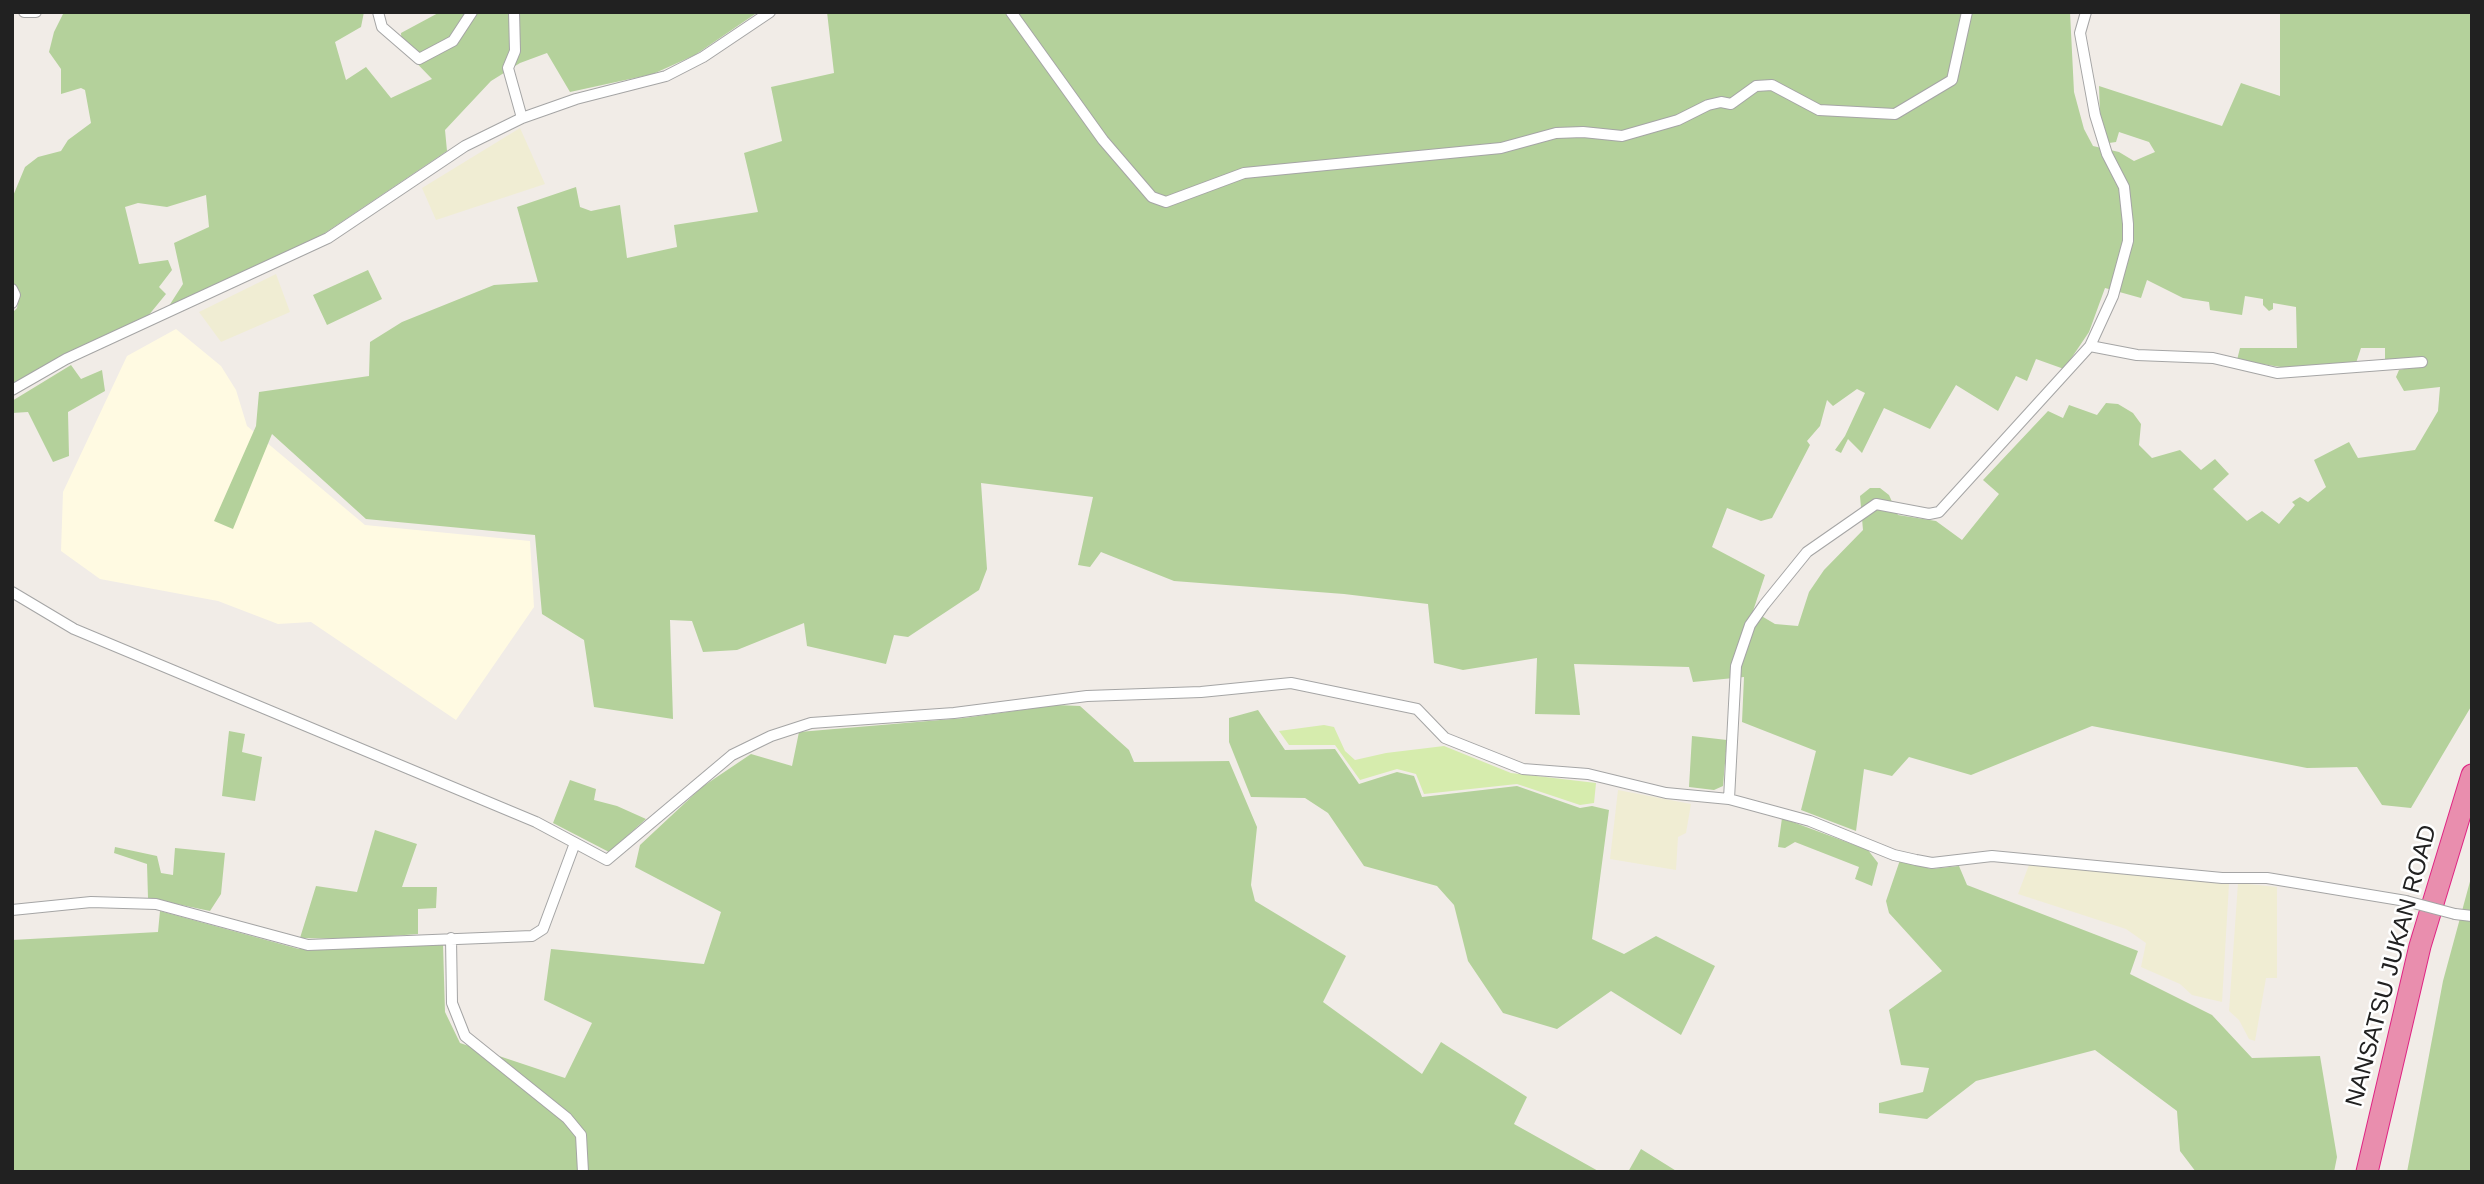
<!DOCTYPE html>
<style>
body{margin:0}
#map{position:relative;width:2484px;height:1184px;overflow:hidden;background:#f1ece7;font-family:Helvetica,sans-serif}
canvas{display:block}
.frame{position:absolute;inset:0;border:14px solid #212121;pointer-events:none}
</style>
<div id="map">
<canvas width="2484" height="1184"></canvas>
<div class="frame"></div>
</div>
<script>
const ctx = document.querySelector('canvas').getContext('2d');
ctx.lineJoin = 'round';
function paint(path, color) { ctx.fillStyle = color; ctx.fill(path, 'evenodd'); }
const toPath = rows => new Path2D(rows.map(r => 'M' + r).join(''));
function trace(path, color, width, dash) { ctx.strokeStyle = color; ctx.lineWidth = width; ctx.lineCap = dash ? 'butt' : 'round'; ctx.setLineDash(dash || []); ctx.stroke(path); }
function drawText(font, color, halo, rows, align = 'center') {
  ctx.font = font + ' Helvetica,sans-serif'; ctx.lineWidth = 5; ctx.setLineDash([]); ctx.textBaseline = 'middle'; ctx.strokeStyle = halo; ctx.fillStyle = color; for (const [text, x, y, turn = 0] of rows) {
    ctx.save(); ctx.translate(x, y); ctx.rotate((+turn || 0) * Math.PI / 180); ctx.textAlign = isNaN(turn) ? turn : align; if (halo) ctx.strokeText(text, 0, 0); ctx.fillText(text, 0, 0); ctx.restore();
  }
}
const education = toPath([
 [176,329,221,366,236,390,247,426,365,525,530,541,534,607,456,720,311,622,278,624,218,601,100,579,61,551,63,492,127,356]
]);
const farmland = toPath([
 [520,128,545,184,436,220,422,188],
 [276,274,290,312,221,342,199,312],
 [1618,790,1691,804,1686,833,1678,837,1676,870,1610,859],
 [2029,865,2229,884,2222,1002,2192,995,2180,984,2141,967,2146,943,2126,929,2018,894],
 [2238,883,2277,887,2277,978,2266,978,2255,1041,2249,1039,2239,1020,2229,1011]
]);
const grass = toPath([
 [1324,725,1334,727,1345,751,1355,760,1386,753,1444,746,1511,773,1596,783,1594,803,1580,805,1517,784,1424,794,1416,774,1397,769,1360,780,1335,745,1289,745,1279,731]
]);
const forest = toPath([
 [64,12,364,12,361,27,335,42,346,80,366,67,391,98,432,79,402,48,401,33,440,12,758,12,695,55,653,74,570,92,547,53,520,63,491,81,445,130,447,151,322,235,167,309,183,284,174,243,209,227,206,195,167,207,138,203,125,207,139,264,168,260,172,270,159,287,166,294,148,316,12,384,12,313,17,308,19,295,12,283,13,196,25,167,38,157,61,151,68,140,91,123,85,90,81,88,61,94,61,69,49,52,54,32],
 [827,12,2070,12,2074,92,2084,129,2093,146,2119,152,2134,161,2155,152,2149,142,2119,132,2116,142,2109,143,2100,115,2099,86,2222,126,2241,83,2280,96,2280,12,2472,12,2472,705,2411,808,2382,805,2357,767,2307,768,2092,726,1971,775,1909,757,1892,776,1864,769,1856,831,1801,810,1816,751,1742,722,1744,677,1693,682,1689,667,1574,664,1580,715,1535,714,1537,658,1463,670,1434,663,1428,604,1344,594,1174,581,1101,552,1090,567,1078,565,1093,497,981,483,987,569,979,590,908,637,894,635,886,664,807,646,804,623,737,650,703,652,692,621,670,620,673,719,594,707,584,640,542,614,535,535,366,519,272,434,233,529,214,521,256,426,259,392,369,376,370,342,402,322,494,285,538,282,517,207,576,187,580,207,591,211,620,205,627,258,677,247,674,225,758,212,744,153,782,141,771,87,834,73],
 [2147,280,2183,298,2209,302,2210,310,2242,315,2245,296,2263,299,2263,305,2269,311,2273,309,2273,303,2296,307,2297,348,2240,348,2237,360,2293,369,2355,366,2361,348,2385,348,2385,362,2424,365,2399,370,2396,377,2404,391,2440,387,2438,411,2415,450,2358,458,2349,442,2314,460,2326,487,2308,502,2300,497,2292,502,2295,505,2279,524,2262,511,2247,521,2213,489,2229,474,2215,459,2201,470,2180,450,2152,458,2139,445,2141,424,2133,413,2118,404,2106,403,2097,415,2069,405,2063,418,2048,411,1983,480,1999,494,1962,540,1936,521,1898,515,1889,495,1880,488,1870,488,1860,496,1863,530,1824,570,1809,592,1798,626,1775,624,1753,611,1765,575,1712,547,1727,508,1761,521,1772,518,1810,445,1807,441,1820,426,1827,400,1833,406,1857,389,1865,393,1845,436,1835,450,1841,453,1848,439,1862,453,1884,408,1930,429,1956,385,1998,411,2016,376,2027,381,2036,359,2064,369,2089,332,2105,288,2141,298],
 [368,270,382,299,327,325,313,295],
 [71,365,81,379,102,370,105,391,68,412,69,456,53,462,28,412,12,413,12,401],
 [1057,705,1080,706,1129,750,1134,762,1229,761,1257,827,1251,885,1255,901,1346,956,1323,1002,1422,1074,1441,1042,1527,1097,1514,1124,1600,1172,12,1172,12,940,158,932,160,911,299,949,443,944,445,1012,460,1043,565,1078,592,1023,544,1000,551,949,704,964,721,912,635,867,640,845,702,787,751,754,792,766,799,732,964,718],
 [1258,710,1285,750,1335,749,1359,784,1397,772,1414,776,1422,797,1517,786,1580,808,1592,806,1609,810,1592,939,1624,954,1656,936,1715,966,1681,1035,1611,991,1557,1029,1503,1013,1468,961,1454,905,1437,886,1364,866,1328,813,1305,798,1251,797,1229,742,1229,718],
 [229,731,245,734,242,752,262,757,255,801,222,796],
 [1692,736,1727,740,1723,786,1714,790,1689,787],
 [570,780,596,789,594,800,617,806,646,819,609,852,553,823],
 [1782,818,1868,850,1878,863,1872,886,1855,879,1859,867,1795,842,1785,848,1778,847],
 [375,830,417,844,402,887,437,887,436,908,418,909,418,934,351,939,300,938,316,886,357,892],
 [115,847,157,856,161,873,173,875,175,848,225,853,221,894,210,911,148,898,147,864,114,853],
 [1900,860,1931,869,1959,866,1967,885,2138,951,2130,974,2212,1015,2252,1058,2320,1056,2337,1157,2334,1172,2196,1172,2180,1151,2177,1111,2095,1050,1976,1081,1927,1119,1879,1113,1879,1103,1923,1092,1929,1068,1901,1065,1889,1010,1942,971,1889,913,1886,901],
 [2472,874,2472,1172,2407,1172,2443,981],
 [1641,1149,1678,1172,1628,1172]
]);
const minor = toPath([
 [24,12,36,12],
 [378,12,382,27,419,59,453,41,472,12],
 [514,12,515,51,508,68,522,118],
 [1011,12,1103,140,1152,197,1166,202,1244,173,1501,148,1556,133,1583,132,1622,136,1678,120,1708,105,1721,102,1731,104,1756,86,1772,85,1819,110,1895,114,1952,80,1967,12],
 [12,289,15,295,12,303],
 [2090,346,2137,355,2213,358,2277,373,2422,362],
 [12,390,66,359,328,238,465,146,522,118,576,99,666,76,703,57,770,12],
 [12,592,74,629,536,822,607,860,732,755,771,736,811,723,954,713,1087,696,1201,692,1291,683,1417,709,1445,738,1523,769,1588,774,1666,793,1729,799,1810,821,1894,855,1916,860,1932,863,1992,856,2222,878,2267,878,2406,901],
 [1729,799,1736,666,1750,625,1764,605,1807,552,1876,504,1929,514,1939,512,2090,346,2113,296,2128,241,2128,224,2124,187,2107,154,2095,115,2080,33,2086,12],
 [12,910,91,902,156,904,308,945,532,936,543,929,575,843],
 [2455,914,2472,916],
 [451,938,452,1003,465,1036,567,1118,581,1135,583,1172]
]);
const motorway = toPath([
 [2367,1172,2420,946,2472,775]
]);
const minorBridge = toPath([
 [2406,901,2455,914]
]);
const streetNames = [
 ["NANSATSU JUKAN ROAD",2392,966,-75]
];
paint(education, '#fffae2');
paint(farmland, '#f0edd3');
paint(grass, '#d6ecad');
paint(forest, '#b4d19b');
trace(minor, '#a5a5a5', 12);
trace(motorway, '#df2483', 23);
trace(minor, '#fff', 10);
trace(motorway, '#e98eae', 21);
trace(minorBridge, '#a5a5a5', 12, []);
trace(minorBridge, '#fff', 10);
drawText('24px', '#212121', '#fff', streetNames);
</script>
